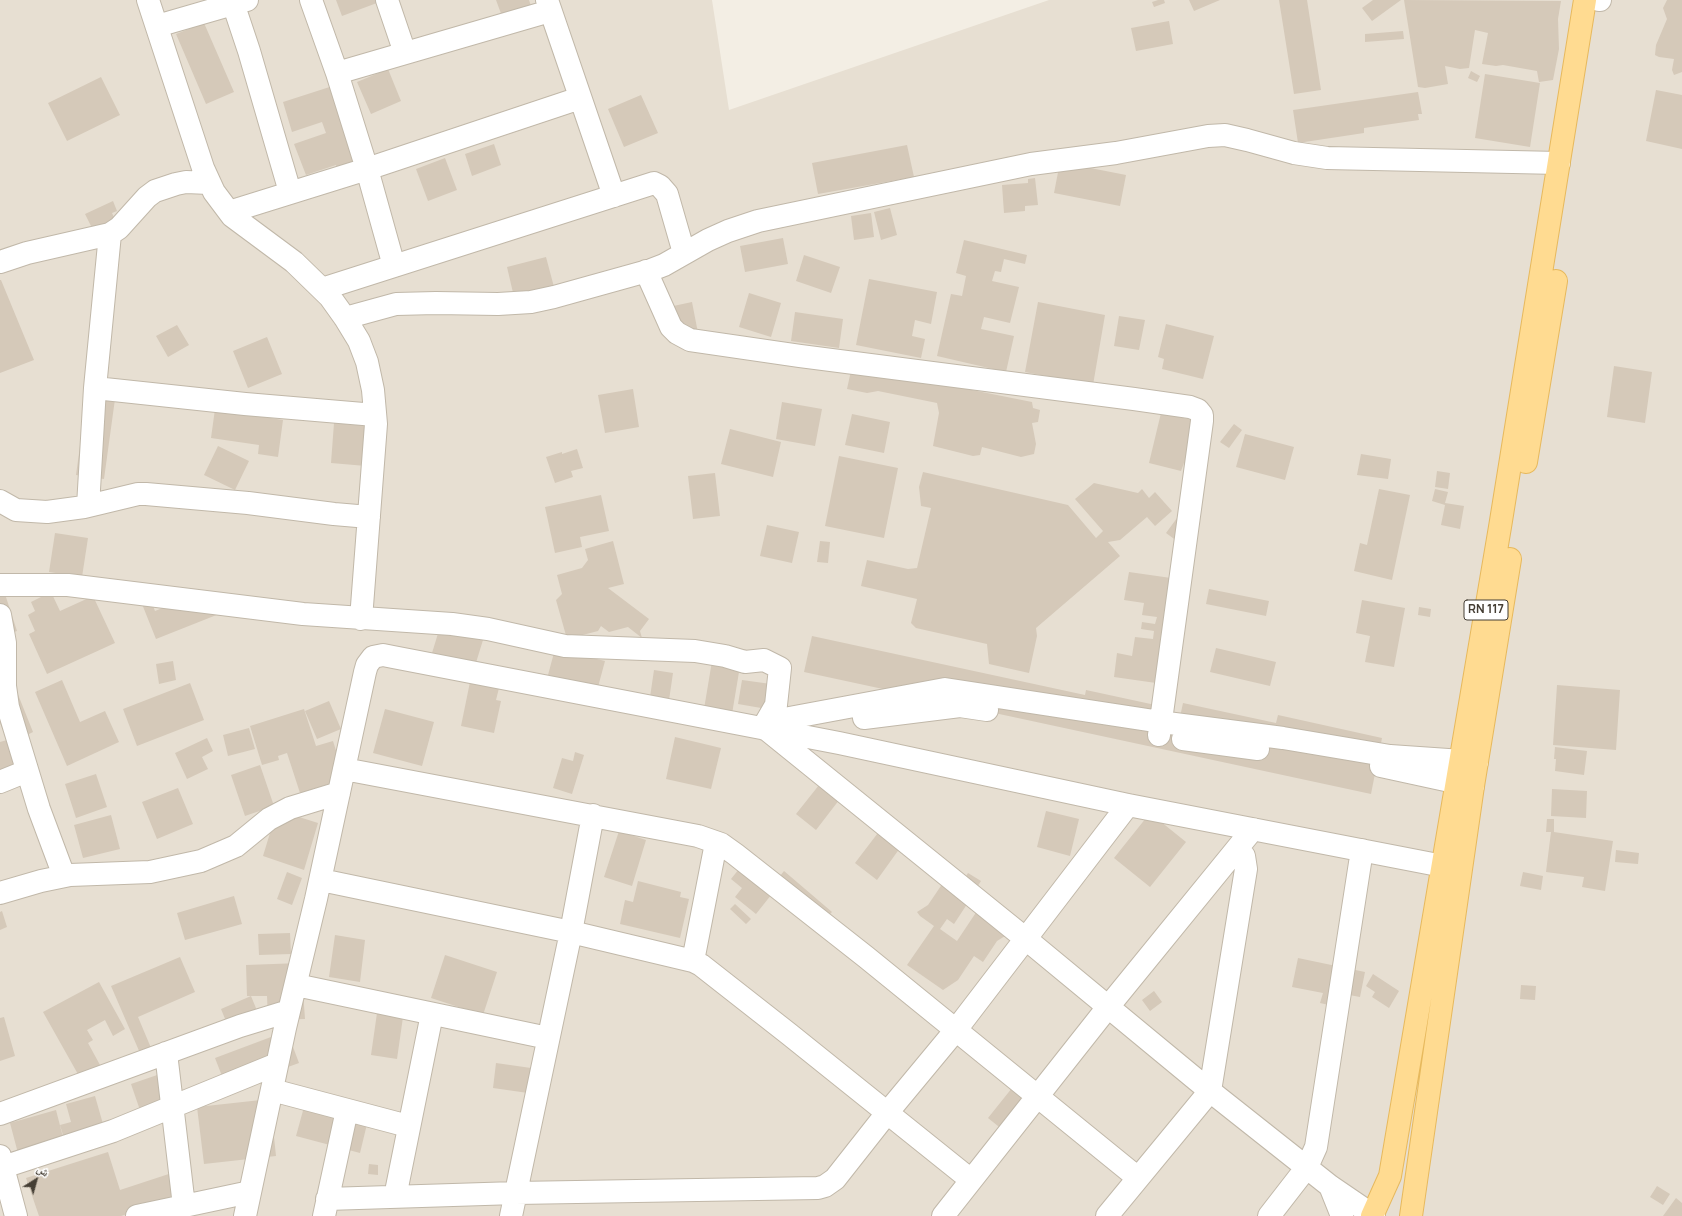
<!DOCTYPE html>
<meta charset="utf-8">
<style>
body{margin:0}
#map{position:relative;width:1682px;height:1216px;overflow:hidden;background:#f3eee4;font-family:Manrope,"Noto Naskh Arabic",sans-serif}
canvas{display:block}
.north{position:absolute;left:16px;top:1160px;width:40px;height:40px;-webkit-text-stroke:3px #fff;paint-order:stroke;rotate:37deg;font-size:11px;font-weight:700;line-height:16px;text-align:center;color:#453e34}
.north::after{content:'';display:block;margin:auto;width:14px;height:18px;background:#453e34;clip-path:polygon(50% 0,100% 100%,50% 72%,0 100%)}
</style>
<div id="map">
<canvas width="1682" height="1216"></canvas>
<div class="north">ش</div>
</div>
<script>
const ctx = document.querySelector('canvas').getContext('2d');
ctx.lineJoin = 'round';
function paint(path, color) { ctx.fillStyle = color; ctx.fill(path, 'evenodd'); }
const toPath = rows => new Path2D(rows.map(r => 'M' + r).join(''));
function trace(path, color, width, dash) { ctx.strokeStyle = color; ctx.lineWidth = width; ctx.lineCap = dash ? 'butt' : 'round'; ctx.setLineDash(dash || []); ctx.stroke(path); }
function drawText(font, color, halo, rows, align = 'center') {
  ctx.font = font + ' Manrope,sans-serif'; ctx.lineWidth = 3; ctx.setLineDash([]); ctx.textBaseline = 'middle'; ctx.strokeStyle = halo; ctx.fillStyle = color; for (const [text, x, y, turn = 0] of rows) {
    ctx.save(); ctx.translate(x, y); ctx.rotate((+turn || 0) * Math.PI / 180); ctx.textAlign = isNaN(turn) ? turn : align; if (halo) ctx.strokeText(text, 0, 0); ctx.fillText(text, 0, 0); ctx.restore();
  }
}
const residential = toPath([
 [0,0,712,0,729,110,1049,0,1682,0,1682,1216,0,1216]
]);
const building = toPath([
 [336,0,385,0,342,16],
 [496,0,529,0,532,9,503,19],
 [1158,0,1164,0,1165,3,1154,7,1152,2],
 [1189,0,1220,0,1194,11],
 [1279,0,1307,0,1321,90,1294,94],
 [1373,0,1401,0,1372,21,1362,8],
 [1404,0,1561,1,1558,19,1559,49,1553,80,1539,82,1537,71,1503,65,1496,66,1482,64,1488,33,1475,30,1469,68,1460,69,1445,66,1448,84,1425,88,1418,87],
 [1667,0,1682,0,1682,72,1674,75,1672,70,1674,59,1659,57,1655,55,1656,45,1667,19,1663,8],
 [1169,21,1173,44,1136,51,1131,28],
 [204,23,234,92,206,104,176,34],
 [1403,31,1404,39,1365,42,1365,34],
 [388,69,401,101,371,114,357,82],
 [1471,71,1480,76,1477,82,1468,78],
 [1485,74,1540,83,1530,147,1475,138],
 [101,77,120,115,67,141,48,103],
 [342,83,370,160,338,172,336,165,306,175,294,144,326,133,322,122,292,132,283,102],
 [1656,90,1682,95,1682,149,1646,141],
 [1418,92,1422,114,1418,114,1419,120,1364,128,1364,133,1298,143,1293,110],
 [641,95,658,133,624,147,608,109],
 [494,144,501,165,472,176,465,154],
 [907,145,914,177,818,194,812,163],
 [445,158,457,190,428,201,416,169],
 [1060,162,1126,175,1120,206,1054,193],
 [1035,178,1038,205,1025,206,1025,211,1004,213,1002,185,1028,183,1028,179],
 [113,201,117,211,112,213,116,222,94,232,85,214],
 [890,208,897,235,881,240,874,212],
 [871,213,874,237,854,240,851,216],
 [783,238,788,264,745,272,740,246],
 [964,240,1027,255,1025,264,1004,259,1001,272,995,271,992,281,1019,287,1010,323,984,317,981,329,1014,336,1006,372,937,356,951,294,962,296,966,276,956,273],
 [804,255,840,267,831,293,796,281],
 [546,257,554,287,514,297,507,267],
 [869,279,937,292,931,324,915,320,912,336,925,339,921,358,856,345],
 [0,280,1,280,34,360,0,373],
 [749,293,781,303,771,337,739,327],
 [692,302,698,333,670,338,664,308],
 [1038,302,1105,315,1093,385,1025,372],
 [795,312,843,319,839,348,791,341],
 [1119,316,1145,320,1139,350,1114,346],
 [1166,324,1214,336,1203,379,1162,369,1164,359,1158,357],
 [177,325,189,345,168,357,156,336],
 [267,337,282,374,248,388,233,351],
 [852,366,1032,402,1033,408,1040,410,1038,422,1032,423,1036,444,1034,454,1021,457,982,447,980,455,973,456,933,446,939,413,937,403,878,391,867,393,847,389],
 [1614,366,1652,372,1645,423,1607,417],
 [633,389,639,427,605,433,598,395],
 [87,395,115,399,104,479,76,475],
 [782,402,822,409,815,446,776,439],
 [215,409,283,420,278,457,258,454,259,445,211,438],
 [1161,413,1205,423,1195,466,1184,463,1181,471,1149,463],
 [852,414,890,422,884,453,845,445],
 [334,423,368,426,366,466,331,463],
 [1234,424,1242,430,1229,448,1220,442],
 [730,429,781,442,773,477,721,464],
 [1245,434,1294,447,1285,480,1236,467],
 [218,446,249,461,235,490,204,475],
 [577,449,583,468,571,471,573,477,555,483,546,457,562,452,562,454],
 [1361,454,1391,459,1388,479,1357,475],
 [839,456,898,468,884,538,825,526],
 [1437,471,1450,473,1448,489,1435,487],
 [923,472,1068,505,1096,538,1103,531,1075,499,1094,483,1138,493,1142,489,1149,498,1155,492,1172,511,1155,526,1147,517,1120,540,1108,542,1120,556,1036,628,1037,636,1029,673,989,664,987,644,916,628,911,623,917,599,861,586,867,560,908,569,917,568,931,508,921,506,919,487],
 [715,473,720,516,693,519,688,476],
 [1379,489,1410,495,1392,580,1354,571,1360,543,1367,545],
 [1435,489,1448,492,1445,503,1464,506,1460,529,1441,525,1445,505,1432,501],
 [601,495,609,531,580,537,582,547,555,553,545,507],
 [1180,514,1177,541,1166,533],
 [767,525,799,532,792,563,760,556],
 [55,533,88,538,82,577,49,572],
 [613,541,624,584,608,588,649,619,640,631,642,638,628,627,609,632,601,626,598,631,567,639,556,600,562,594,557,575,582,568,588,560,585,549],
 [820,541,830,542,828,563,817,562],
 [1129,572,1185,580,1170,685,1114,677,1117,653,1132,656,1135,637,1153,639,1154,631,1141,629,1142,622,1155,624,1157,617,1142,615,1144,603,1124,600],
 [1209,589,1269,601,1266,616,1206,604],
 [4,591,17,631,0,637,0,593],
 [51,592,60,611,93,596,115,643,47,674,29,634,35,631,28,615,35,611,31,602],
 [190,597,219,614,156,639,142,604,151,601,155,611],
 [1362,600,1405,608,1394,667,1365,662,1370,636,1356,633],
 [1419,607,1431,609,1430,617,1418,615],
 [440,627,483,640,470,682,432,653],
 [812,636,1085,695,1086,690,1160,706,1180,717,1183,703,1276,723,1278,715,1382,738,1371,794,804,672],
 [1216,648,1276,662,1270,686,1210,672],
 [555,649,605,661,598,687,548,675],
 [173,661,176,680,159,684,156,664],
 [712,661,740,666,731,720,703,715],
 [654,670,673,673,668,707,649,704],
 [62,680,80,722,105,711,119,742,67,766,35,692],
 [742,680,771,684,767,709,738,704],
 [470,682,499,688,496,700,501,701,494,733,461,726],
 [190,683,204,720,137,746,123,709],
 [1557,685,1620,690,1616,750,1553,745],
 [17,692,33,732,25,736,40,772,0,788,0,742,7,740,0,723,0,699],
 [329,701,341,729,317,739,305,711],
 [304,709,316,746,333,741,345,779,300,793,287,753,278,756,279,760,262,765,250,726],
 [385,709,434,722,422,766,373,753],
 [249,728,255,749,228,756,223,735],
 [675,737,721,748,711,789,666,779],
 [207,738,213,751,202,757,208,769,187,779,175,753],
 [1555,747,1587,751,1584,775,1555,771,1556,759,1554,759],
 [575,752,584,755,572,794,553,788,562,758,573,761],
 [260,765,274,806,245,816,231,775],
 [96,774,107,807,76,818,65,784],
 [827,775,846,791,816,830,796,814],
 [178,788,193,824,157,839,142,802],
 [1552,789,1587,791,1586,818,1551,816],
 [277,810,318,823,304,870,263,856],
 [1046,811,1079,819,1070,856,1037,847],
 [1150,813,1186,842,1150,887,1114,858],
 [111,815,120,849,83,858,74,825],
 [1547,819,1554,819,1554,832,1613,841,1605,891,1582,887,1584,877,1546,872,1551,832,1546,832],
 [884,825,905,841,877,880,855,863],
 [619,831,646,840,632,886,604,877],
 [1616,850,1639,853,1638,864,1615,862],
 [747,859,779,885,756,914,735,897,742,888,731,879],
 [784,871,832,912,828,916,776,881],
 [287,872,302,878,292,905,277,899],
 [1523,872,1543,876,1541,890,1520,886],
 [968,873,981,881,972,895,975,892,954,924,947,919,940,929,957,941,977,911,1005,936,997,941,983,962,974,956,958,980,943,990,907,965,934,926,920,916,917,912,928,905,949,874,962,883],
 [638,881,681,892,680,897,689,899,680,938,620,924,625,900,633,902],
 [234,896,242,924,185,940,177,913],
 [735,904,751,919,746,924,730,909],
 [2,911,7,927,0,930,0,912],
 [290,933,291,954,259,955,258,934],
 [335,935,365,940,360,982,329,977],
 [445,955,497,972,483,1015,431,998],
 [180,957,195,992,138,1017,154,1055,143,1060,111,986],
 [1298,958,1365,972,1360,997,1344,994,1342,1008,1320,1003,1323,993,1292,987],
 [301,963,305,1019,268,1020,267,996,247,996,246,965],
 [1373,974,1399,991,1389,1008,1372,997,1375,992,1366,986],
 [99,982,125,1029,113,1036,105,1020,87,1030,93,1040,88,1043,100,1065,79,1076,43,1012],
 [1521,985,1536,986,1535,1000,1520,999],
 [1154,991,1162,1002,1150,1011,1142,1000],
 [251,996,260,1018,230,1031,221,1009],
 [377,1013,403,1017,397,1059,371,1055],
 [4,1017,15,1056,0,1061,0,1018],
 [287,1031,299,1063,227,1089,215,1058],
 [496,1063,545,1070,542,1095,493,1088],
 [163,1073,174,1104,142,1116,131,1084],
 [1016,1083,1036,1098,1008,1134,988,1118],
 [95,1096,105,1131,65,1142,60,1125,71,1122,66,1104],
 [270,1099,276,1156,204,1164,197,1107],
 [304,1107,367,1124,360,1153,296,1136],
 [56,1110,65,1145,19,1157,10,1123],
 [108,1152,120,1190,184,1169,185,1195,121,1216,39,1216,26,1178],
 [369,1164,378,1165,378,1175,368,1174],
 [1657,1186,1670,1194,1663,1205,1650,1197],
 [1676,1198,1682,1203,1682,1216,1663,1216]
]);
const minor = toPath([
 [148,0,203,168,214,192,232,216,294,262,330,297,345,318,359,341,367,362,373,390,376,424,361,619],
 [232,0,249,51,290,192],
 [311,0,337,73,367,169,394,266],
 [387,0,405,53],
 [547,0,614,196],
 [1599,0,1600,0],
 [157,26,247,0],
 [337,73,550,11],
 [229,212,367,169,580,98],
 [0,262,27,253,110,234,119,228,147,197,155,191,176,184,186,182,209,183],
 [646,271,671,327,677,333,690,340,800,356,1134,399,1190,407,1198,410,1202,415,1202,421,1159,735],
 [322,289,654,183,660,186,667,194,684,253],
 [345,318,396,304,436,303,498,304,531,302,554,297,651,270,664,265,708,240,728,231,758,221,1031,164,1116,153,1208,136,1225,135,1247,140,1294,153,1327,158,1559,163],
 [95,388,245,404,375,415],
 [0,501,16,510,47,512,84,507,138,494,146,494,248,503,334,514,369,517],
 [88,506,95,388,110,234],
 [0,585,68,585,303,614,452,624,488,629,565,646,695,651,725,656,745,662,764,660,780,668,776,705,765,724,765,729],
 [0,615,5,643,5,686,8,707,39,809,64,876],
 [864,718,960,706,987,710],
 [1183,739,1258,749],
 [1381,766,1473,786],
 [344,769,698,836,721,844,735,854,866,957,1138,1178],
 [0,782,27,771],
 [321,880,571,932,693,961,701,965,789,1034,971,1180],
 [0,893,41,881,70,875,150,872,201,861,236,846,269,819,290,808,339,793],
 [693,961,716,843],
 [296,985,548,1038],
 [166,1053,184,1206],
 [272,1090,408,1126],
 [0,1114,240,1026,289,1011],
 [0,1156,16,1216],
 [3,1167,113,1131,277,1064],
 [1330,1186,1342,1216],
 [395,1197,432,1014],
 [327,1199,516,1193,818,1188,825,1186,835,1179,887,1113,955,1031,1128,805],
 [137,1216,250,1192],
 [245,1216,285,1028,316,899,365,672,367,665,373,657,383,655,393,657,839,743,1128,805,1443,866],
 [324,1216,347,1110],
 [511,1216,571,932,593,815],
 [943,1216,1108,1007,1253,829],
 [1107,1216,1210,1091,1246,869,1244,856,1238,849],
 [1269,1216,1307,1167,1316,1147,1362,850],
 [1374,1216,1330,1186,1210,1091,1026,939,766,729,776,722,784,719,945,689,1161,722,1283,738,1390,756,1477,762]
]);
const major = toPath([
 [1526,462,1556,281],
 [1372,1216,1390,1176,1500,527,1585,0],
 [1411,1216,1473,786,1510,559]
]);
const shields = [
 [1486,610,44]
];
const shieldNames = [
 ["RN 117",1486,610]
];
paint(residential, '#e7dfd2');
paint(building, '#d5c9b9');
trace(minor, '#c1b8a9', 24);
trace(major, '#e7b95d', 24);
trace(minor, '#fff', 22);
trace(major, '#ffdb91', 22);
for (const [x, y, w] of shields) { const box = new Path2D(); box.roundRect(x - w / 2, y - 10, w, 20, 3); ctx.fillStyle = '#fff'; ctx.fill(box); trace(box, '#453e34', 1); }
drawText('bold 12px', '#453e34', null, shieldNames);
</script>
